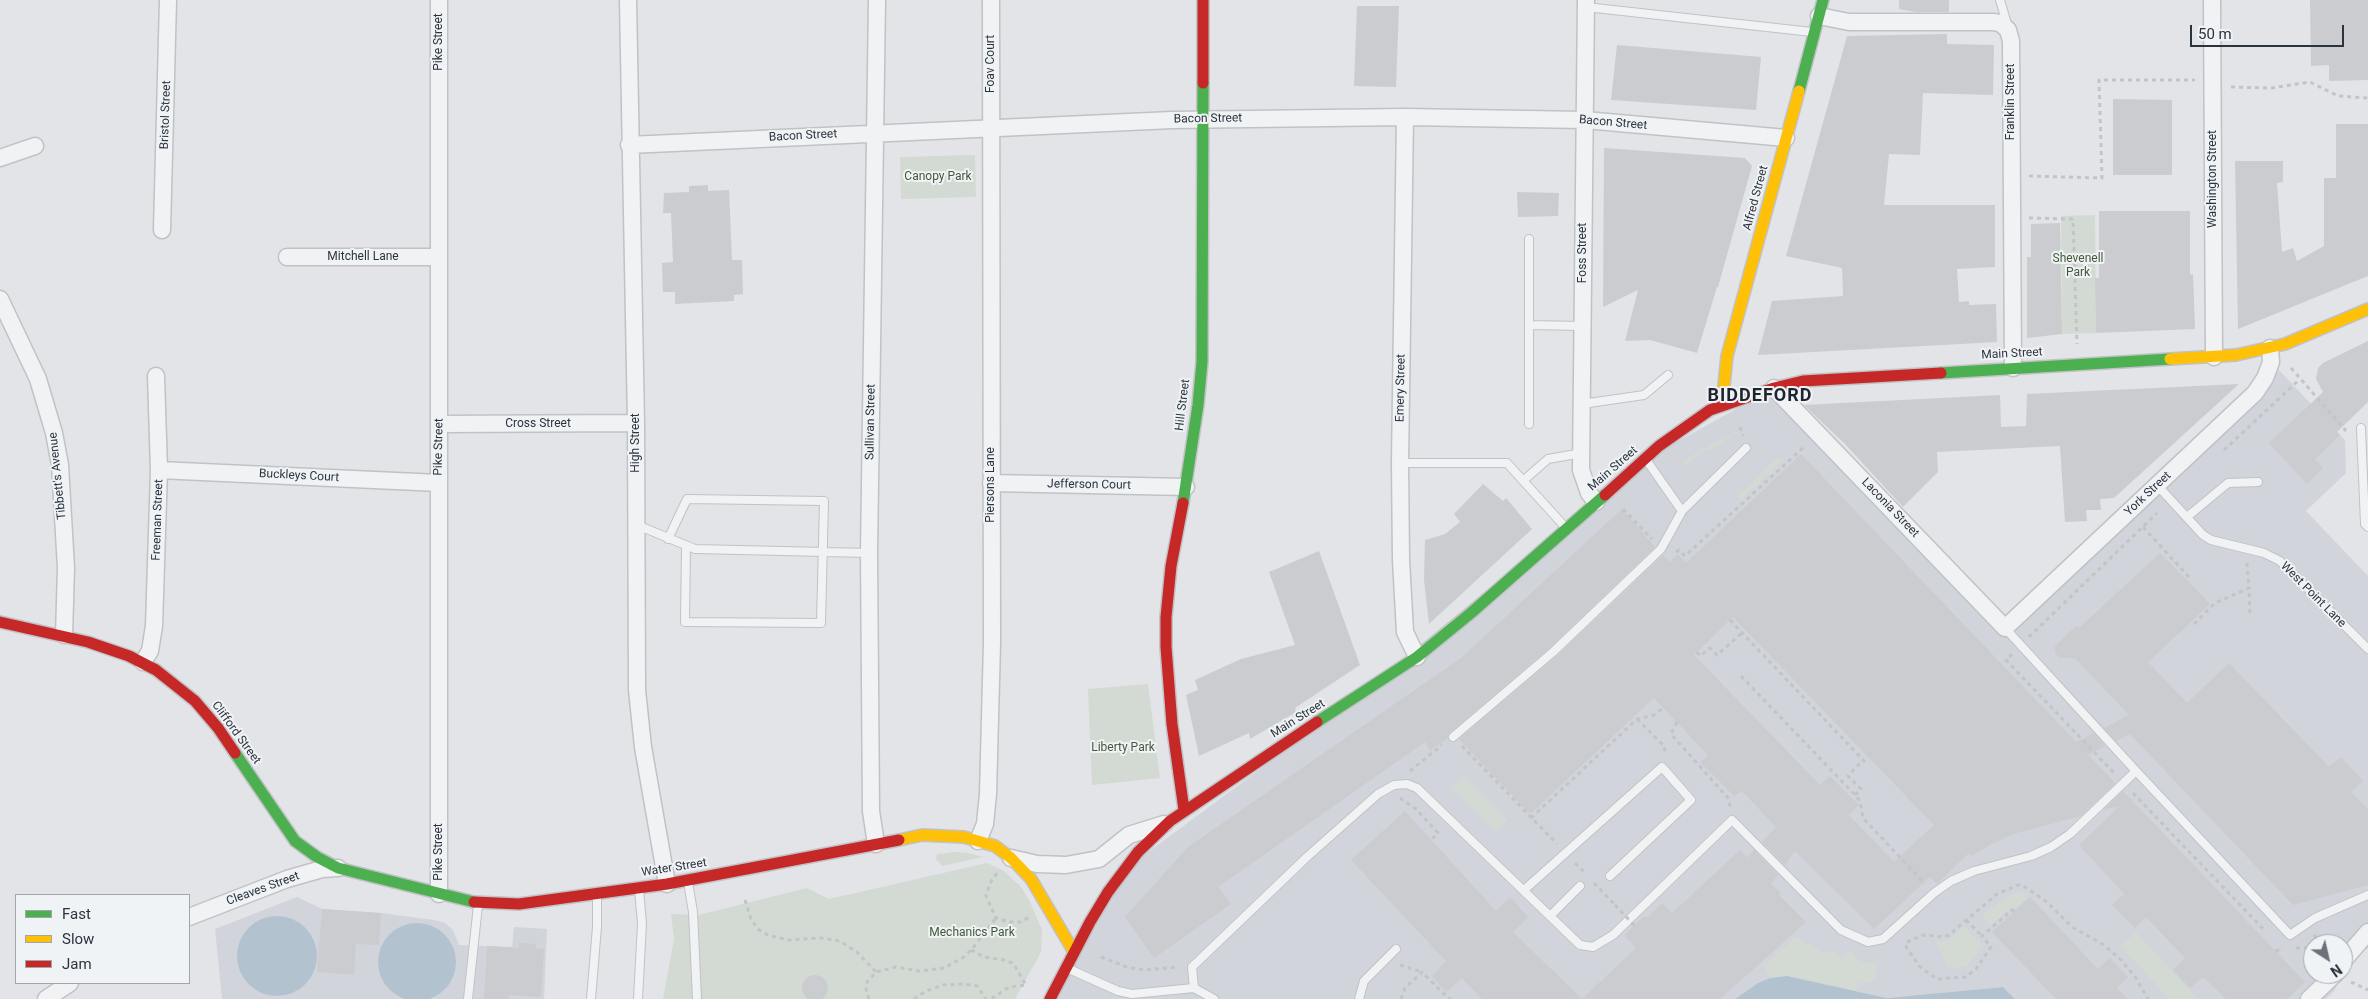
<!DOCTYPE html>
<style>
body{margin:0}
#map{position:relative;width:2368px;height:999px;overflow:hidden;background:#e2e4e7;font-family:Roboto,sans-serif}
canvas{display:block}
.legend{position:absolute;left:15px;top:894px;width:175px;height:90px;box-sizing:border-box;background:#f0f3f6;border:1px solid #a1a6ac;margin:0;padding:6px 9px;list-style:none;font-size:15px;color:#2b333e}
.legend li{display:flex;align-items:center;gap:10px;height:25px}
.legend b{width:25px;border:1px solid #a1a6ac}
.north{position:absolute;left:2303px;top:934px;width:50px;height:50px;box-sizing:border-box;background:#f0f3f6;border:1px solid #a1a6ac;border-radius:50%;rotate:145deg;font-size:14px;font-weight:700;line-height:20px;text-align:center;color:#2b333e}
.north::after{content:'';display:block;margin:auto;width:18px;height:22px;background:#6b7179;clip-path:polygon(50% 0,100% 100%,50% 72%,0 100%)}
.scale{position:absolute;left:2190px;top:25px;width:154px;height:22px;box-sizing:border-box;border:2px solid #2b333e;border-top:0;padding-left:6px;font-size:15px;line-height:18px;white-space:nowrap;color:#2b333e;-webkit-text-stroke:4px #f0f3f6;paint-order:stroke}
</style>
<div id="map">
<canvas width="2368" height="999"></canvas>
<ul class="legend">
<li><b style="height:6px;background:#4caf50"></b>Fast</li>
<li><b style="height:6px;background:#ffc107"></b>Slow</li>
<li><b style="height:6px;background:#c62828"></b>Jam</li>
</ul>
<div class="north">N</div>
<div class="scale">50 m</div>
</div>
<script>
const ctx = document.querySelector('canvas').getContext('2d');
ctx.lineJoin = 'round';
function paint(path, color) { ctx.fillStyle = color; ctx.fill(path, 'evenodd'); }
const toPath = rows => new Path2D(rows.map(r => 'M' + r).join(''));
function trace(path, color, width, dash) { ctx.strokeStyle = color; ctx.lineWidth = width; ctx.lineCap = dash ? 'butt' : 'round'; ctx.setLineDash(dash || []); ctx.stroke(path); }
function drawText(font, color, halo, rows, align = 'center') {
  ctx.font = font + ' Roboto,sans-serif'; ctx.lineWidth = 4; ctx.setLineDash([]); ctx.textBaseline = 'middle'; ctx.strokeStyle = halo; ctx.fillStyle = color; for (const [text, x, y, turn = 0] of rows) {
    ctx.save(); ctx.translate(x, y); ctx.rotate((+turn || 0) * Math.PI / 180); ctx.textAlign = isNaN(turn) ? turn : align; if (halo) ctx.strokeText(text, 0, 0); ctx.fillText(text, 0, 0); ctx.restore();
  }
}
const built = toPath([
 [2279,370,2345,440,2346,473,2306,511,2368,576,2368,948,2353,959,2343,973,2343,944,2313,944,2313,974,2343,974,2334,991,2326,999,2015,999,2003,987,1887,998,1787,976,1770,978,1758,983,1735,999,1050,999,1124,870,1348,704,1646,459,1774,388,2005,628],
 [297,897,322,909,381,913,434,920,445,923,453,930,459,945,512,947,514,927,547,929,544,999,222,999,215,929]
]);
const green = toPath([
 [975,155,976,197,901,199,900,157],
 [2095,215,2096,333,2062,334,2061,216],
 [1738,431,1739,432,1709,451,1704,450,1684,466,1682,463,1700,450],
 [1777,457,1784,460,1741,500,1737,496],
 [1148,684,1160,778,1092,785,1088,689],
 [1463,776,1507,820,1495,832,1451,788],
 [955,852,969,853,983,857,942,866,936,859,937,854],
 [987,863,1004,871,1022,888,1030,902,1042,930,1041,952,1015,999,663,999,674,939,671,914,699,915,807,888,829,899],
 [2020,892,2027,898,2016,909,2013,906,1990,926,1984,919,1984,913,2006,897],
 [1964,926,1983,946,1968,965,1957,968,1947,966,1936,942,1947,940],
 [2136,932,2198,999,2169,999,2120,946],
 [1795,937,1825,953,1834,950,1842,959,1851,951,1861,962,1876,963,1877,977,1871,982,1858,981,1857,991,1797,977,1770,978,1764,966]
]);
const water = toPath([
 '237 956a40 40 0 1 1 80 0a40 40 0 1 1-80 0Z',
 '378 962a39 39 0 1 1 78 0a39 39 0 1 1-78 0Z',
 [1787,976,1887,998,2003,987,2015,999,1735,999,1758,983,1770,978]
]);
const building = toPath([
 [1899,0,1949,0,1949,12,1916,12,1899,9],
 [2310,0,2368,0,2368,80,2329,81,2329,65,2311,66],
 [1357,6,1399,6,1396,87,1354,86],
 [1947,34,1947,44,1994,45,1993,95,1923,93,1920,155,1889,154,1884,205,1995,205,1995,267,1957,269,1959,302,1969,301,1969,305,1996,304,1997,342,1758,355,1772,301,1843,296,1842,268,1786,256,1847,36],
 [1617,45,1761,57,1756,110,1611,100],
 [2113,99,2172,100,2172,175,2113,175],
 [2336,124,2368,124,2368,276,2238,329,2235,161,2283,161,2283,182,2277,183,2282,252,2293,248,2297,261,2324,246,2324,178,2336,178],
 [1604,148,1745,158,1752,166,1718,287,1717,287,1697,353,1650,340,1625,341,1638,290,1603,307],
 [708,185,708,191,729,190,732,260,742,260,743,294,734,295,734,301,675,304,675,292,663,292,662,263,673,262,671,213,663,213,664,193,689,192,689,186],
 [1517,192,1559,193,1558,216,1518,217],
 [2099,211,2190,211,2190,275,2193,274,2195,329,2096,333,2095,278,2099,278],
 [2060,223,2062,334,2027,338,2027,257,2031,257,2031,224],
 [2368,341,2368,402,2337,432,2340,435,2315,459,2323,468,2307,484,2269,443,2323,392,2316,379,2318,368,2323,363],
 [2239,384,2114,498,2100,499,2101,510,2086,510,2087,521,2065,522,2060,446,1937,452,1938,472,1903,507,1845,444,1804,405,2000,395,2001,427,2026,426,2027,394],
 [1801,454,2076,742,2094,733,2105,746,2088,755,2115,783,2081,816,2013,834,1990,845,1972,856,1969,853,1937,884,1930,877,1874,929,1795,851,1785,865,1762,842,1776,827,1742,791,1734,796,1700,762,1708,755,1654,698,1530,814,1459,739,1557,656,1663,555,1670,562,1678,554,1686,563],
 [1733,617,1934,825,1894,862,1849,815,1859,805,1830,776,1820,785,1694,655],
 [1483,484,1503,501,1506,498,1532,529,1429,624,1424,580,1425,540,1445,534,1460,522,1454,514],
 [1622,509,1655,547,1549,648,1449,733,1448,738,1430,751,1425,742,1218,887,1231,904,1154,958,1125,917,1188,847,1461,658],
 [1319,551,1360,665,1295,708,1296,712,1250,739,1249,733,1199,756,1186,695,1198,690,1195,680,1241,659,1295,645,1269,572],
 [2160,553,2210,604,2148,662,2187,703,2229,663,2329,767,2341,757,2363,781,2351,792,2368,809,2368,885,2293,905,2130,734,2116,741,2104,728,2129,715,2075,658,2060,658,2055,653,2055,646,2076,626,2079,628],
 [2123,791,2305,982,2287,999,2226,999,2203,977,2190,988,2173,970,2185,958,2146,917,2135,928,2112,905,2124,894,2079,845,2120,806,2103,810],
 [1405,811,1496,911,1510,897,1528,917,1513,932,1582,999,1636,948,1625,936,1634,925,1645,916,1647,918,1662,903,1672,913,1740,850,1747,858,1754,850,1778,875,1771,884,1781,893,1779,895,1806,922,1720,999,1482,999,1462,978,1446,992,1432,976,1446,961,1351,860],
 [2030,897,2098,969,2110,958,2128,977,2117,988,2128,999,2056,999,1992,932],
 [322,909,381,913,379,945,356,944,354,975,317,972],
 [519,943,536,944,536,948,544,949,541,997,509,995,509,999,484,999,487,946,519,948],
 '802 988a13 13 0 1 1 26 0a13 13 0 1 1-26 0Z'
]);
const path = toPath([
 [2231,87,2271,88,2310,82,2338,96,2368,98],
 [2029,176,2102,178,2099,80,2195,80],
 [2029,218,2073,219,2077,344],
 [2291,368,2346,431],
 [1740,427,1743,436],
 [2224,450,2300,379],
 [1623,509,1652,539],
 [2143,527,2188,576,2185,579],
 [1676,552,1679,550,1685,556,1805,446],
 [2247,563,2249,588],
 [1730,620,1865,762],
 [2194,624,2215,603,2249,588,2250,616],
 [2029,637,2157,513],
 [1697,652,1700,656,1710,648,1717,655,1742,633],
 [2012,654,2006,660,2115,774],
 [1741,676,1855,795,1860,801,1863,818,1925,884],
 [1637,719,1665,747,1664,754],
 [1677,722,1671,734,1729,799,1730,807],
 [1462,746,1557,844],
 [1410,771,1442,745],
 [2133,793,2265,931],
 [1855,795,1861,789,1848,776,1863,760],
 [1400,798,1416,809,1438,833,1431,840],
 [1531,818,1637,719,1654,715,1663,708],
 [1575,863,1585,873],
 [997,873,990,883,986,896,996,918,1009,922,1022,922,1030,916],
 [1594,883,1615,905],
 [745,900,751,919,758,929,768,935,788,940,821,938,840,941,857,952,876,972],
 [2014,912,2012,910,1982,936,1991,947,1976,969,1966,977,1937,979,1919,966,1905,945,1909,941,1924,935,1943,937,1949,935,1997,894,2018,885,2022,885,2047,902,2072,927,2104,945,2121,960,2136,978,2148,999],
 [1966,920,1982,936],
 [2314,935,2321,944],
 [2296,948,2313,948],
 [971,950,984,957,1004,960,1013,963,1026,985,1009,987,991,999],
 [2276,952,2282,946],
 [1101,957,1127,967,1144,970,1178,967],
 [1400,965,1422,972],
 [2351,982,2368,990],
 [869,999,866,989,867,982,876,972,896,967,919,971,944,968,964,957,973,948,996,918],
 [914,999,926,991,943,985,964,984,977,986,986,999],
 [1401,999,1405,988,1422,972,1447,997,1451,999]
]);
const lane = toPath([
 [2000,0,2007,24],
 [1586,7,1812,32],
 [1529,325,1583,326],
 [1582,404,1644,395,1668,375],
 [1529,424,1529,239],
 [2361,428,2365,524,2368,527],
 [1647,461,1682,511,1746,448],
 [1400,463,1507,463,1566,528],
 [1524,480,1548,459,1582,453],
 [2157,485,2203,535,2211,540,2264,553,2280,561,2368,649],
 [2187,517,2228,483,2258,482],
 [637,525,695,549,869,553],
 [668,539,687,499,824,501,821,623,685,622,686,546],
 [1453,737,1553,652,1661,549,1682,511],
 [2136,771,2290,935,2315,918,2368,895],
 [688,882,693,912,697,999],
 [1524,890,1662,767,1691,800,1610,876],
 [1551,915,1580,886],
 [1069,969,1118,991,1132,994,1194,988,1214,999],
 [1194,988,1192,967,1308,856,1378,794,1394,785,1407,784,1417,788,1580,945,1593,947,1613,935,1732,820,1841,930,1868,942,1883,939,1934,893,1951,881,1974,871,2031,856,2051,847,2070,834,2136,771,2005,628],
 [468,999,478,905],
 [591,999,597,927,597,896],
 [638,999,642,923,639,890],
 [1359,999,1364,981,1396,949]
]);
const street = toPath([
 [628,0,636,423,637,690,643,747,667,884],
 [1586,0,1581,470,1589,493,1596,502],
 [2212,0,2214,357],
 [1819,16,1849,22,1993,22,2000,23,2008,30,2011,41,2013,368],
 [1405,117,1400,463,1401,560,1405,632,1417,657],
 [629,145,1172,120,1405,117,1585,120,1786,138],
 [0,158,35,146],
 [162,230,168,0],
 [287,257,439,257],
 [0,299,38,379,54,433,60,465,66,568,64,635],
 [1774,388,2005,628,2255,393,2265,378,2271,362,2270,348],
 [440,424,636,423],
 [159,470,439,483],
 [991,483,1186,487],
 [143,662,150,651,154,626,159,470,156,376],
 [978,841,985,824,988,794,992,643,991,0],
 [876,844,871,811,869,553,877,0],
 [1011,858,1037,864,1066,865,1099,859,1129,835,1164,824],
 [439,894,439,0],
 [189,917,287,879,322,869,338,868],
 [2343,961,2368,932],
 [46,999,70,983],
 [2309,999,2335,974]
]);
const fast = toPath([
 [1799,91,1823,0],
 [1941,373,2170,359],
 [1183,503,1198,405,1202,362,1203,83],
 [1317,722,1417,657,1471,613,1605,495],
 [235,753,295,841,317,857,338,868,474,902]
]);
const slow = toPath([
 [2170,359,2236,355,2285,344,2368,309],
 [1722,405,1727,356,1799,91],
 [899,840,922,835,964,837,995,846,1011,858,1031,879,1074,952]
]);
const jam = toPath([
 [1203,83,1203,0],
 [1605,495,1659,446,1710,410,1774,388,1803,381,1941,373],
 [1183,503,1171,566,1166,617,1166,647,1172,724,1184,810],
 [0,622,88,642,129,656,156,670,195,701,218,728,235,753],
 [474,902,519,904,667,884,899,840],
 [1050,999,1090,922,1108,892,1138,852,1170,821,1317,722]
]);
const pathBridge = toPath([
 [1615,905,1634,925]
]);
const streetNames = [
 ["Pike Street",439,42,-90],
 ["Foav Court",991,64,-90],
 ["Franklin Street",2011,102,-90],
 ["Bristol Street",166,115,-88],
 ["Bacon Street",1208,119,-1],
 ["Bacon Street",1613,123,5],
 ["Bacon Street",803,136,-3],
 ["Washington Street",2213,179,-90],
 ["Alfred Street",1756,198,-75],
 ["Foss Street",1583,253,-90],
 ["Mitchell Lane",363,257],
 ["Main Street",2012,354,-3],
 ["Emery Street",1401,388,-89],
 ["Hill Street",1183,405,-83],
 ["Sullivan Street",871,422,-89],
 ["Cross Street",538,424],
 ["High Street",636,443,-90],
 ["Pike Street",439,447,-89],
 ["Main Street",1613,469,-41],
 ["Tibbett's Avenue",58,476,-96],
 ["Buckleys Court",299,476,3],
 ["Piersons Lane",991,485,-90],
 ["Jefferson Court",1089,485,1],
 ["York Street",2148,494,-43],
 ["Laconia Street",1890,508,46],
 ["Freeman Street",158,520,-88],
 ["West Point Lane",2313,595,45],
 ["Main Street",1298,719,-32],
 ["Clifford Street",236,733,54],
 ["Pike Street",439,852,-90],
 ["Water Street",674,868,-9],
 ["Cleaves Street",263,889,-20]
];
const parkNames = [
 ["Canopy Park",938,177],
 ["Shevenell",2078,259],
 ["Park",2078,273],
 ["Liberty Park",1123,748],
 ["Mechanics Park",972,933]
];
const districtNames = [
 ["BIDDEFORD",1760,396]
];
paint(built, '#d1d4da');
paint(green, '#d3dad3');
paint(water, '#b3c2cf');
paint(building, '#cbcccf');
trace(lane, '#c1c2c5', 10);
trace(street, '#c1c2c5', 19);
trace(fast, '#c1c2c5', 14);
trace(slow, '#c1c2c5', 14);
trace(jam, '#c1c2c5', 14);
trace(path, '#c2c5c7', 3, [4, 4]);
trace(lane, '#f1f2f4', 8);
trace(street, '#f1f2f4', 16);
trace(fast, '#4caf50', 11);
trace(slow, '#ffc107', 11);
trace(jam, '#c62828', 11);
trace(pathBridge, '#c2c5c7', 3, [4, 4]);
drawText('12px', '#2b333e', '#f0f3f6', streetNames);
drawText('12px', '#415939', '#f0f3f6', parkNames);
ctx.letterSpacing = '1px';
drawText('bold 18px', '#1d242f', '#f0f3f6', districtNames);
ctx.letterSpacing = '0px';
</script>
